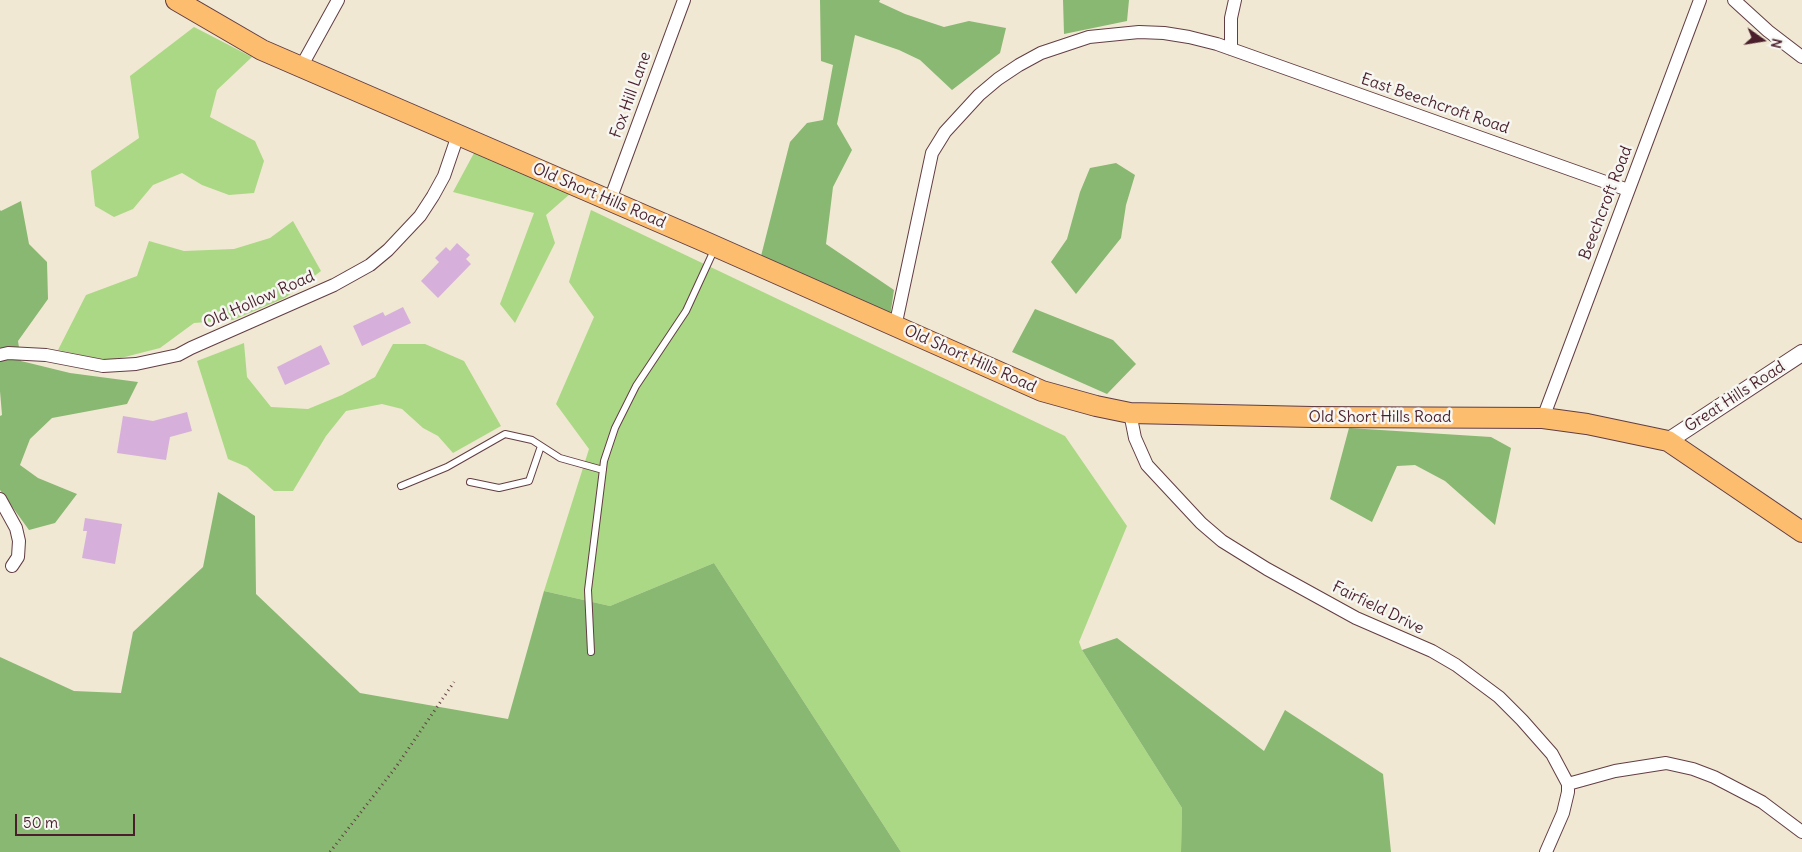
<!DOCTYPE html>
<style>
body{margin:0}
#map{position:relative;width:1802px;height:852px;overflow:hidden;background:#f0e8d2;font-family:Delius,sans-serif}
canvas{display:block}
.north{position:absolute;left:1737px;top:15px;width:50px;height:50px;-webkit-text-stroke:4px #f6f6f2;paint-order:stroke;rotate:103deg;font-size:14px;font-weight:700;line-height:20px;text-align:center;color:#4a1f2b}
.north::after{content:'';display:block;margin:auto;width:18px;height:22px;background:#4a1f2b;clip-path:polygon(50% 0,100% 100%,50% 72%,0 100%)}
.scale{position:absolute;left:15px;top:814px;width:120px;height:22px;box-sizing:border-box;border:2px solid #4a1f2b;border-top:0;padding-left:6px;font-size:15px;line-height:18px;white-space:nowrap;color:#4a1f2b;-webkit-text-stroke:4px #f6f6f2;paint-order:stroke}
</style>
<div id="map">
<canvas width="1802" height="852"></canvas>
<div class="north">N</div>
<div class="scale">50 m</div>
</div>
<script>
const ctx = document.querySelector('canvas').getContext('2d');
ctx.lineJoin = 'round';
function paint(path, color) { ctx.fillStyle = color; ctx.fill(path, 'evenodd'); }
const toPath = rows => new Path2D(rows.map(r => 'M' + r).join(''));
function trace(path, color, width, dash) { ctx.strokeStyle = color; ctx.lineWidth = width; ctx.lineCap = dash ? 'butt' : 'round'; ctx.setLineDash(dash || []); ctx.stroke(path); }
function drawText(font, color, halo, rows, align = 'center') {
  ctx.font = font + ' Delius,sans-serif'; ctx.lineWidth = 5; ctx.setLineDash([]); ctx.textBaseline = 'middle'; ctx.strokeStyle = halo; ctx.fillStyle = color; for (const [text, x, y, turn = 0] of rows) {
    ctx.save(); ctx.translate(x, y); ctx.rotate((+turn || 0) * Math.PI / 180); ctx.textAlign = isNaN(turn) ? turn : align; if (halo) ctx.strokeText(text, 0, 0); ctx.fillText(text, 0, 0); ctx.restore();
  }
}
const green = toPath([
 [194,27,252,57,217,90,210,117,255,141,264,161,254,193,229,195,202,185,182,173,153,185,133,209,114,217,95,206,91,171,139,138,130,76],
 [474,153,571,193,546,215,555,243,515,323,500,304,534,213,453,192],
 [591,210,1065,436,1127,526,1079,642,1082,650,1182,808,1181,852,901,852,714,563,610,606,544,591,589,449,556,404,594,317,569,282],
 [293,221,321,271,285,298,233,320,194,323,160,348,109,361,58,350,86,295,137,276,149,241,184,251,234,249,270,238],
 [244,343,247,377,271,407,308,409,342,395,375,377,393,344,425,344,464,361,501,426,453,453,438,436,423,428,402,409,382,404,346,411,326,436,293,491,274,491,247,467,228,459,197,361]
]);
const forest = toPath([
 [820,0,880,0,879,2,905,14,944,27,969,21,1006,28,1000,53,952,90,920,60,899,50,855,35,837,124,852,150,833,187,826,244,894,290,890,317,761,256,790,142,807,123,823,120,833,65,821,61],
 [1063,0,1129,0,1127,21,1064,34],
 [1116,163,1135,175,1126,205,1121,238,1076,294,1051,262,1067,239,1080,192,1090,168],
 [21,201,29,244,47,262,48,299,18,341,21,361,70,373,138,382,127,404,52,418,30,439,20,465,38,478,77,494,55,523,29,530,0,490,0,416,2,415,0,391,0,210,1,211],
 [1035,309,1113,340,1136,364,1107,394,1012,352],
 [1349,428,1491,437,1511,448,1495,525,1445,481,1415,465,1397,466,1372,522,1330,499],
 [218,492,255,516,256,594,360,693,508,719,544,591,610,606,714,563,901,852,0,852,0,657,74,691,121,693,133,632,203,567],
 [1117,638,1264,751,1285,710,1383,774,1391,852,1181,852,1182,808,1082,650]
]);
const building = toPath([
 [457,243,470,255,466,259,471,264,438,298,421,281,439,262,435,258,446,247,450,251],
 [403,307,411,323,362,346,353,326,383,312,385,316],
 [321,345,330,364,285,385,277,367],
 [187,412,192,431,170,437,166,460,117,453,123,416,153,421],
 [85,518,122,524,115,564,82,558,87,531,83,531]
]);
const path = toPath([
 [330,852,396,767,454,682]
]);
const service = toPath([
 [470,482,499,488,529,481,541,446],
 [401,486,447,467,505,434,532,440,560,458,603,470],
 [591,652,588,590,604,461,615,428,636,386,686,311,715,248]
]);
const minor = toPath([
 [1734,0,1768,31,1802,57],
 [1231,49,1231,18,1235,0],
 [301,67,338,0],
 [610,200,684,0],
 [895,327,932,153,945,132,979,95,998,79,1019,65,1041,53,1089,37,1139,32,1164,33,1189,37,1217,44,1628,190],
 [0,355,8,353,46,355,103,366,136,364,178,355,191,348,334,285,370,265,388,250,420,216,433,196,444,176,458,135],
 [1130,413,1135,438,1147,465,1201,523,1222,541,1267,569,1356,618,1432,651,1456,665,1499,697,1522,720,1552,754,1568,784,1568,792,1563,813,1546,852],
 [1543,418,1700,0],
 [0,499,16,528,19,541,18,557,12,566],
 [1568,784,1615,771,1666,763,1693,769,1714,777,1762,802,1802,832]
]);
const tertiary = toPath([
 [1668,441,1802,353]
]);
const primary = toPath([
 [176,0,262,50,701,240,1042,391,1096,406,1130,413,1312,417,1543,418,1587,424,1668,441,1802,532]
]);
const streetNames = [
 ["Fox Hill Lane",631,95,-70],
 ["East Beechcroft Road",1435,104,19],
 ["Old Short Hills Road",599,196,23],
 ["Beechcroft Road",1606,203,-69],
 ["Old Hollow Road",259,300,-24],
 ["Old Short Hills Road",970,359,24],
 ["Great Hills Road",1735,397,-33],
 ["Old Short Hills Road",1380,417],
 ["Fairfield Drive",1378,608,26]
];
paint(green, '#abd885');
paint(forest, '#88b872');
paint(building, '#d6b0db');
trace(service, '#633d44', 8);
trace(minor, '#633d44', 14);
trace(tertiary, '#633d44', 18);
trace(primary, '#633d44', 22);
trace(path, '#633d44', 3, [1, 4]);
trace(service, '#fff', 6);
trace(minor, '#fff', 12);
trace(tertiary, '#fff', 16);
trace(primary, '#fcbd6f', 20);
drawText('16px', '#4a1f2b', '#f6f6f2', streetNames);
</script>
